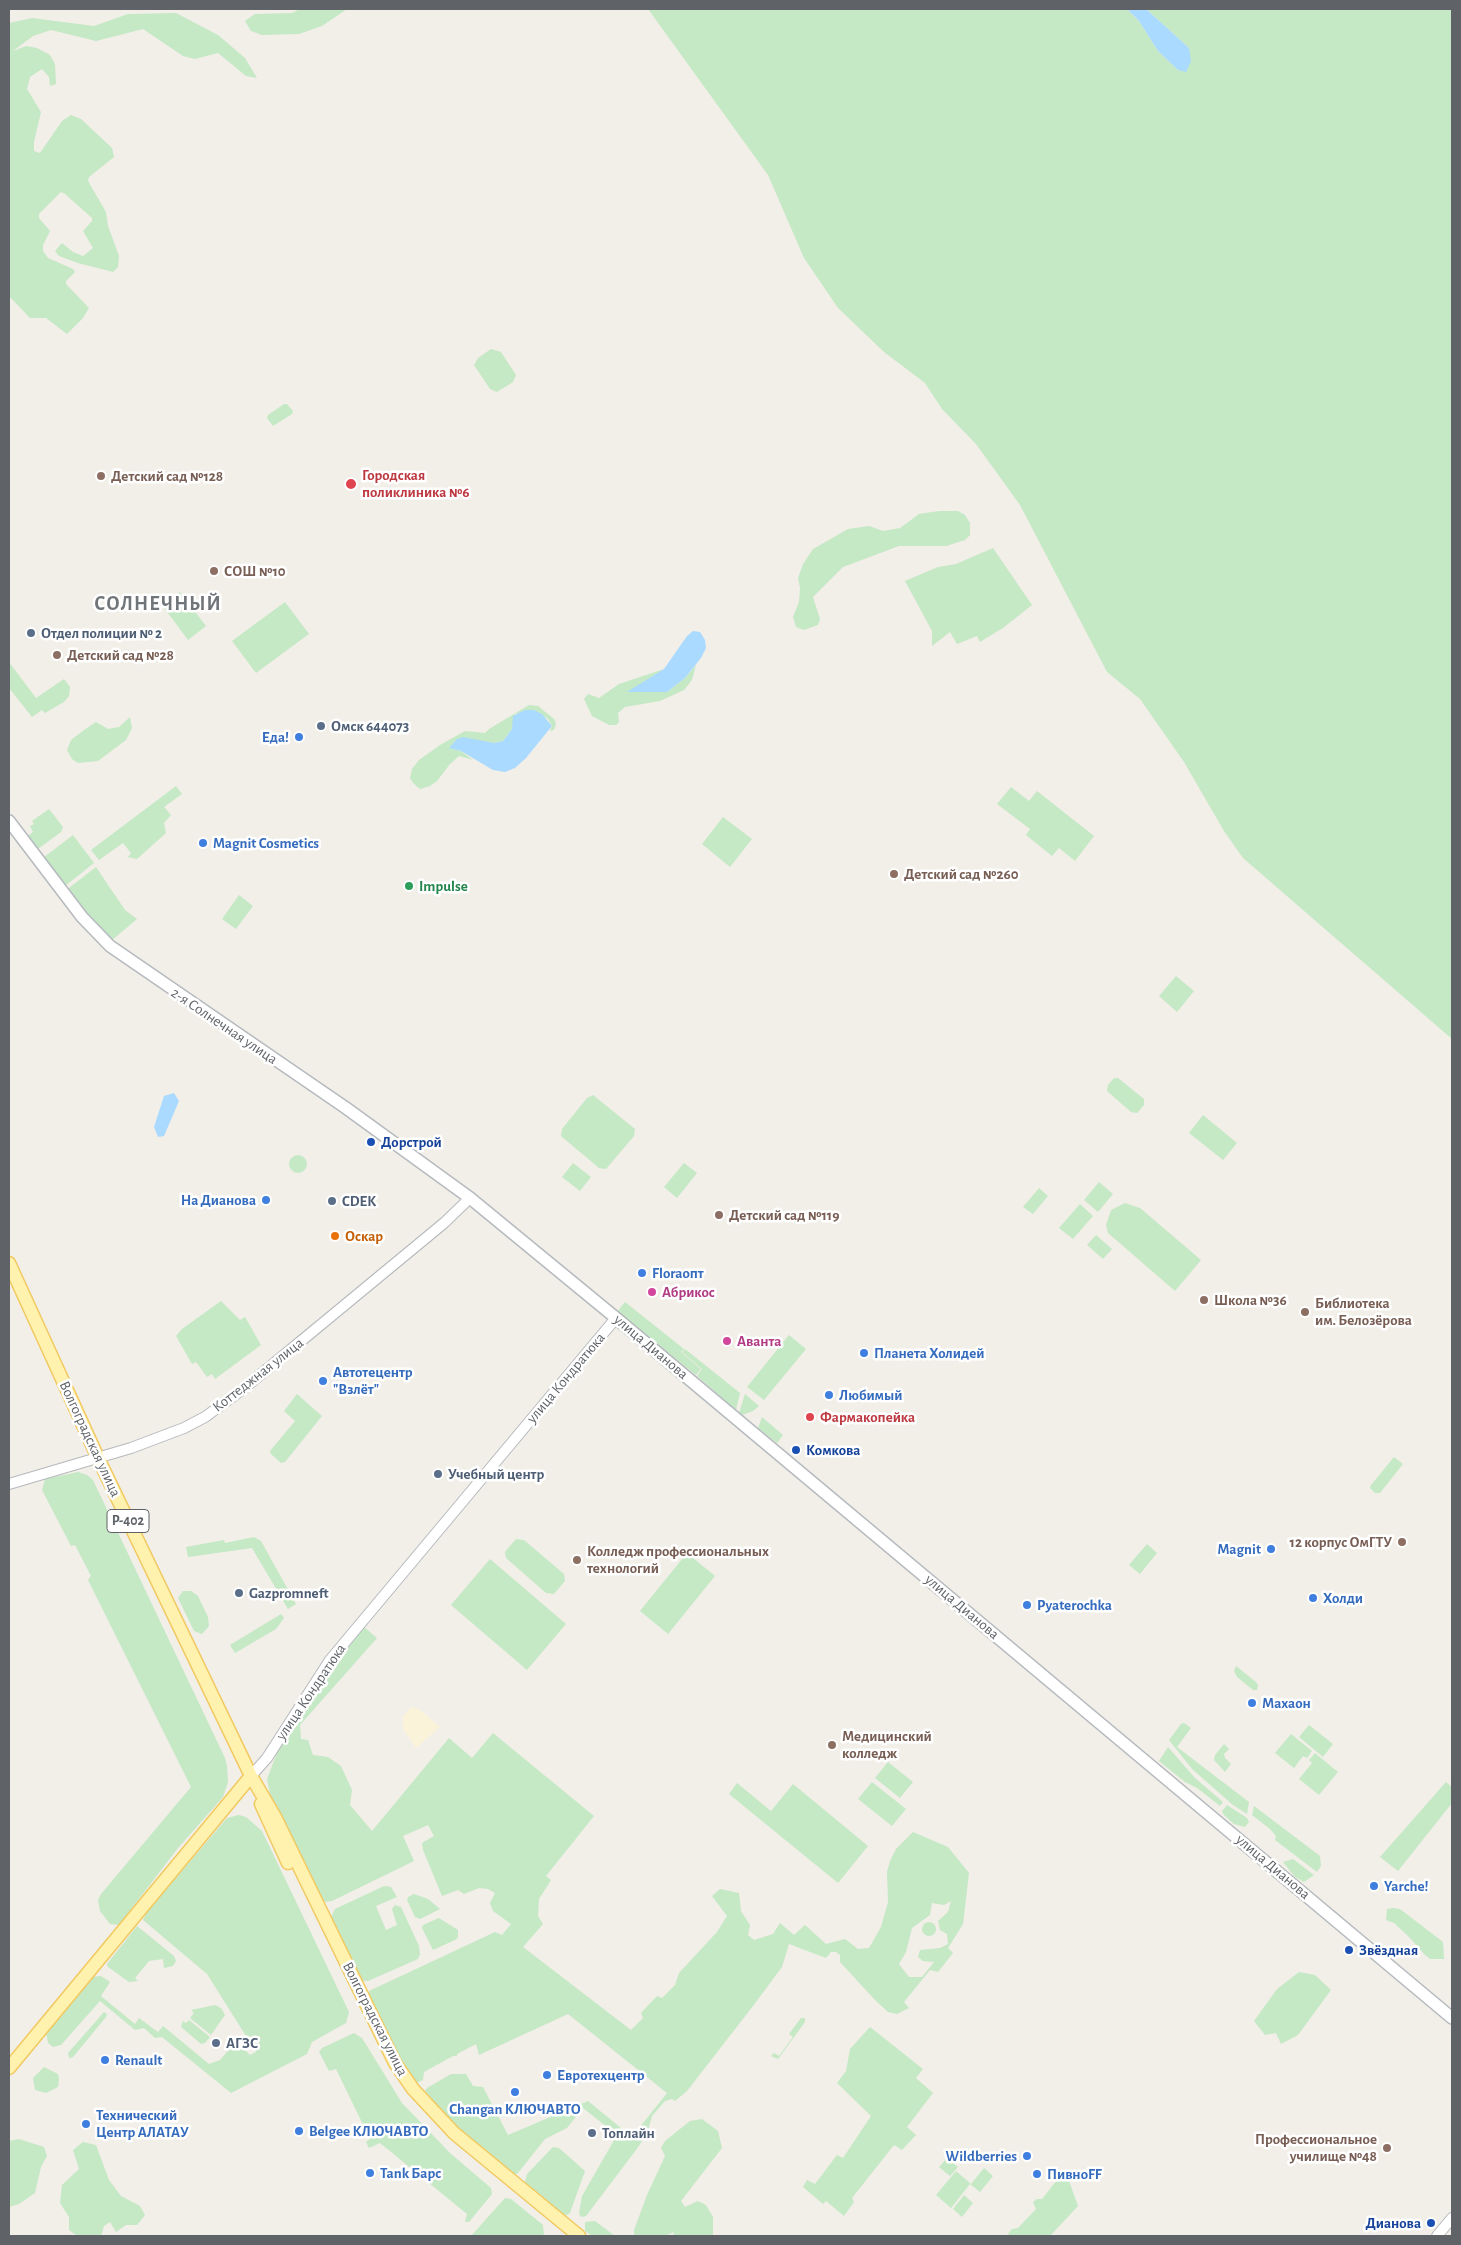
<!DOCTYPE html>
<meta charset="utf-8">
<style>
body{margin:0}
#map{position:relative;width:1461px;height:2245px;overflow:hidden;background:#f1efe8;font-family:"Alegreya Sans",sans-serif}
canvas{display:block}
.frame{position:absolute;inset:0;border:10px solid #5f6368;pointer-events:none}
</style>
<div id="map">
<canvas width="1461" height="2245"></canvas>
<div class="frame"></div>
</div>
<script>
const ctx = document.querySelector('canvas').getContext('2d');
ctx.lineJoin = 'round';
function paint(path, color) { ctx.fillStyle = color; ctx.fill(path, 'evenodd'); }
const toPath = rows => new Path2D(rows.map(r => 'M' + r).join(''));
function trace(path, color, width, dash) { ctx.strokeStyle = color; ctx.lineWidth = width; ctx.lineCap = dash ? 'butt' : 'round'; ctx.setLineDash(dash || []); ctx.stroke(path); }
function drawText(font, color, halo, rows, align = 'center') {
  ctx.font = font + ' "Alegreya Sans",sans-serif'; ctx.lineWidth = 5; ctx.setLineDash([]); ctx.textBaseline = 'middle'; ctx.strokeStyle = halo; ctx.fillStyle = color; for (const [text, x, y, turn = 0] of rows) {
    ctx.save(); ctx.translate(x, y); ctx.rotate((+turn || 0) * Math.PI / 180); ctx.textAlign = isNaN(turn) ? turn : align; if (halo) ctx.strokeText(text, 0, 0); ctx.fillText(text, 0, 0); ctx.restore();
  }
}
const green = toPath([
 [300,9,347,9,322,26,299,34,262,35,251,31,245,21,255,14,292,13],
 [648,9,1127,9,1139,21,1158,51,1178,70,1189,48,1146,9,1452,9,1452,1039,1243,858,1224,831,1184,762,1140,699,1107,672,1020,505,976,444,942,409,925,383,884,352,838,308,804,258,768,175],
 [176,13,218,35,245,58,257,78,246,76,218,53,195,59,183,56,143,29,96,41,51,30,33,36,13,51,26,46,37,48,50,55,55,64,56,84,50,86,49,77,42,69,30,77,27,89,41,112,34,142,34,151,40,153,62,121,71,115,81,119,112,148,114,157,89,177,88,181,106,212,108,226,119,256,118,267,113,272,78,263,59,256,55,251,62,243,73,252,83,256,93,248,83,231,92,221,92,218,65,194,61,192,39,214,39,218,50,231,43,245,43,251,48,258,73,269,75,272,66,281,66,284,89,308,83,318,67,334,46,318,30,318,9,296,9,23,32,18,94,26,128,14],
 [491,349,501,352,516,375,513,382,497,392,490,389,474,365,478,358],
 [284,404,287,404,293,411,292,414,273,426,267,418,268,415],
 [939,511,958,511,965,515,970,523,970,535,965,540,946,546,899,546,843,567,813,597,820,619,818,625,804,630,796,627,793,617,799,602,800,588,798,578,803,564,813,549,848,529,869,526,883,531,900,528,919,514],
 [993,548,1032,605,1003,628,980,642,977,636,957,644,950,632,932,646,932,631,905,581,938,567,956,564],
 [180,592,206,626,188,640,162,605],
 [285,602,309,634,256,673,232,641],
 [9,662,36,698,64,679,70,687,69,696,64,702,45,713,42,710,32,717,9,688],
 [696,665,692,680,684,690,660,701,625,707,618,713,619,722,616,725,609,725,592,716,584,699,588,694,599,698,619,684,664,669,629,692,667,692,685,678],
 [529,705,538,706,554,719,556,723,554,730,550,731,552,726,548,719,534,710,515,714,512,729,503,741,494,743,457,739,450,748,461,751,473,760,459,756,450,764,437,781,430,786,420,789,413,783,410,778,412,769,419,760,440,745,465,731,485,733,489,729],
 [130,717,132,728,126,740,98,761,78,763,72,759,67,750,71,740,84,730,96,722,108,729,119,727],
 [176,786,182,794,164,807,171,815,164,823,166,833,137,859,128,857,131,853,123,843,99,860,91,850],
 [1011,787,1029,801,1037,791,1094,836,1075,861,1059,848,1052,856,1026,835,1030,829,997,804],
 [49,809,63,827,61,832,38,849,34,847,26,837,33,832,30,826,34,824,32,821],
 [723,817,752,839,730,867,702,844],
 [73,835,94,863,65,886,43,858],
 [96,867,125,910,137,919,111,941,65,891],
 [239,895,253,906,236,929,222,919],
 [1176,976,1194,991,1177,1012,1159,996],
 [1118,1078,1144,1099,1144,1105,1137,1113,1131,1112,1107,1091,1108,1085,1114,1078],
 [593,1095,635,1129,634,1136,606,1169,599,1168,561,1136,562,1129,587,1098],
 [1203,1115,1237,1143,1223,1160,1189,1133],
 '289 1164a9 9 0 1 1 18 0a9 9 0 1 1-18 0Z',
 [573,1163,591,1177,580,1191,562,1177],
 [684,1163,697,1173,677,1198,664,1187],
 [1099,1182,1113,1194,1098,1212,1084,1200],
 [1039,1188,1048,1196,1033,1214,1023,1207],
 [1125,1203,1140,1208,1201,1260,1175,1291,1108,1233,1106,1225,1111,1210],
 [1080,1204,1093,1216,1073,1239,1059,1228],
 [1096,1235,1112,1249,1103,1259,1087,1245],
 [221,1301,240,1320,245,1317,261,1345,215,1379,212,1374,207,1377,196,1362,192,1364,176,1336,182,1329],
 [625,1302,684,1349,681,1352,701,1369,696,1375,617,1312],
 [789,1335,806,1349,764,1400,747,1387],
 [685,1349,740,1393,736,1410,697,1376,702,1369,682,1352],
 [297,1394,322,1416,285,1462,281,1463,271,1454,270,1451,295,1421,284,1411],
 [745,1394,759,1406,753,1411,742,1415,739,1413],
 [762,1417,783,1435,777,1443,758,1428],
 [1394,1457,1403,1464,1380,1493,1375,1493,1370,1488,1371,1485],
 [78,1472,87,1475,93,1480,225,1758,227,1766,228,1782,223,1797,178,1848,119,1925,110,1924,100,1911,98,1900,101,1894,191,1787,88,1580,91,1576,75,1545,71,1546,42,1490,45,1479],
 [254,1537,261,1541,296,1604,288,1609,252,1548,188,1557,186,1547,224,1540,225,1543],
 [516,1539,524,1540,564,1574,565,1581,554,1594,546,1593,506,1558,505,1552],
 [1147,1544,1157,1553,1140,1574,1129,1565],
 [687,1553,715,1576,668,1634,640,1611],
 [490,1559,566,1624,527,1670,451,1605],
 [183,1591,191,1591,198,1596,208,1617,209,1626,202,1634,194,1631,178,1598],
 [281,1614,284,1618,276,1629,235,1653,230,1645],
 [364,1627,377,1638,300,1725,301,1739,308,1740,313,1755,328,1757,341,1766,352,1790,350,1805,372,1831,449,1738,472,1758,493,1733,594,1816,546,1876,551,1880,539,1899,538,1916,543,1924,523,1947,631,2030,643,2018,641,2013,657,1996,662,1998,675,1985,679,1973,717,1932,727,1916,712,1896,720,1889,739,1893,741,1911,750,1925,748,1935,754,1940,773,1934,780,1923,794,1935,805,1925,826,1944,845,1939,858,1949,869,1948,881,1927,888,1902,887,1872,890,1861,896,1849,913,1832,948,1847,969,1873,963,1924,948,1948,953,1953,938,1972,930,1970,904,2002,909,2008,897,2014,888,2012,875,2000,840,1962,840,1955,836,1952,831,1952,826,1958,789,1944,782,1967,753,2006,687,2091,675,2101,672,2099,665,2101,652,2116,647,2134,636,2150,586,2216,581,2217,579,2213,582,2196,617,2135,583,2108,567,2128,545,2139,518,2173,512,2176,441,2114,425,2091,427,2088,451,2074,466,2074,473,2086,483,2087,508,2135,588,2101,632,2137,667,2093,568,2014,479,2055,476,2044,457,2054,457,2056,453,2056,424,2072,423,2080,416,2083,412,2081,367,1998,369,1991,495,1932,502,1935,511,1924,493,1911,490,1903,495,1893,488,1889,479,1888,464,1894,458,1890,442,1896,423,1850,422,1843,434,1836,428,1825,403,1836,414,1861,332,1901,326,1902,319,1898,270,1794,267,1779,278,1750,316,1690],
 [951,1901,948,1912,938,1921,940,1930,947,1934,948,1944,940,1948,920,1950,918,1957,923,1961,934,1962,922,1977,909,1977,899,1964,906,1952,912,1928,930,1915,932,1903,944,1905],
 [1236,1666,1256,1682,1258,1685,1257,1690,1253,1690,1237,1677,1234,1671],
 [1184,1723,1191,1728,1177,1747,1249,1802,1247,1814,1233,1805,1192,1769,1169,1740,1181,1724],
 [1309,1725,1333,1744,1323,1757,1299,1737],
 [1291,1734,1312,1751,1307,1758,1303,1756,1294,1768,1275,1753],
 [1224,1744,1229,1749,1224,1754,1225,1758,1231,1764,1225,1772,1214,1760,1215,1755],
 [1168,1747,1195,1778,1223,1802,1220,1806,1197,1788,1185,1782,1159,1761],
 [1315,1753,1338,1772,1319,1795,1299,1779,1312,1763,1309,1760],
 [888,1762,913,1782,900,1798,875,1778],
 [872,1782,906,1809,892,1826,858,1799],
 [1446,1782,1452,1787,1452,1803,1398,1871,1380,1857],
 [737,1783,771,1811,793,1784,868,1846,838,1883,729,1794],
 [1227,1805,1247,1818,1249,1822,1245,1827,1234,1824,1224,1815,1222,1811],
 [1254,1806,1320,1856,1321,1866,1317,1872,1275,1840,1276,1836,1270,1829,1252,1815],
 [239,1815,246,1817,262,1831,349,2012,346,2023,312,2042,307,2054,231,2093,162,2037,155,2038,144,2028,135,2030,100,2001,61,2045,53,2047,48,2043,46,2032,91,1977,101,1976,110,1982,101,1996,135,2024,139,2018,158,2032,163,2026,209,2064,220,2060,234,2044,239,2044,250,2055,256,2052,207,1974,143,1920,146,1913,221,1825,227,1818],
 [1293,1859,1314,1875,1304,1882,1295,1877,1283,1862],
 [384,1886,391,1887,397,1897,376,1906,386,1930,397,1925,392,1909,395,1905,401,1907,419,1946,420,1954,418,1959,368,1981,363,1981,359,1980,330,1919,335,1909],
 [414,1894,428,1899,440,1909,420,1919,415,1917,407,1900,408,1897],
 [1393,1908,1400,1909,1443,1942,1444,1959,1430,1959,1425,1955,1409,1937,1394,1923,1386,1920,1387,1909],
 [439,1918,458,1930,458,1936,457,1939,433,1950,422,1928,423,1925],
 '922 1929a7 7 0 1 1 14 0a7 7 0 1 1-14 0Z',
 [137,1926,174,1956,176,1961,173,1966,164,1968,163,1959,149,1961,135,1978,138,1981,129,1982,108,1967,107,1964],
 [1299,1972,1315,1975,1331,1990,1298,2035,1281,2044,1276,2033,1265,2035,1254,2021,1277,1989],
 [215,2005,221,2008,225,2015,211,2035,190,2018,194,2013,191,2010],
 [104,2012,107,2014,106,2017,73,2057,69,2058,68,2053],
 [801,2018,805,2018,805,2022,778,2059,771,2056,774,2053,779,2056,793,2037,789,2034],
 [189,2020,210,2037,205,2043,201,2044,181,2027,183,2021,186,2023],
 [870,2027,923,2069,916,2078,933,2093,907,2127,916,2135,902,2150,894,2145,852,2198,854,2202,844,2216,826,2201,823,2204,803,2187,807,2180,815,2184,837,2155,843,2158,871,2116,837,2083,846,2071,850,2049],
 [354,2033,362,2038,402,2103,450,2153,491,2188,492,2194,469,2222,465,2222,467,2214,380,2143,369,2148,366,2142,370,2139,336,2069,329,2071,319,2052,322,2048],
 [44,2067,58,2074,59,2079,58,2087,46,2093,35,2090,33,2078],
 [702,2119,718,2131,722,2148,681,2201,685,2207,698,2201,706,2205,713,2217,713,2236,673,2236,674,2232,665,2236,634,2236,634,2230,647,2195,665,2156,661,2148,665,2141,690,2121],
 [19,2139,44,2147,47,2156,41,2167,35,2193,19,2204,9,2207,9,2141],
 [83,2142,96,2145,109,2180,121,2196,140,2206,145,2215,137,2225,126,2225,116,2232,110,2222,104,2226,101,2236,77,2236,69,2230,69,2217,60,2203,62,2185,79,2169,73,2150],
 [553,2147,559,2148,585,2171,570,2213,567,2215,564,2216,527,2186,525,2182,527,2174],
 [947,2158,958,2167,950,2176,939,2167],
 [984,2168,993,2176,980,2192,970,2184,951,2208,936,2195,956,2171,971,2184],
 [1056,2175,1059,2175,1069,2181,1078,2206,1050,2236,1010,2236,1008,2234,1012,2229,1018,2228,1036,2209,1033,2202,1037,2199,1042,2199,1057,2180],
 [964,2195,973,2203,962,2217,953,2209],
 [505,2198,511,2199,543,2225,544,2236,471,2236],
 [595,2221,615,2236,592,2236,585,2231,585,2222]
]);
const sand = toPath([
 [412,1707,420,1710,440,1727,416,1748,403,1729,403,1716]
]);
const water = toPath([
 [1127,9,1146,9,1189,48,1191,61,1186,72,1178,70,1158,51,1139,21],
 [693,631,700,632,705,640,706,648,701,658,685,678,667,692,627,692,664,669,687,636],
 [525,710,534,710,542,714,552,726,526,758,515,768,505,772,493,770,461,751,449,748,457,739,463,737,494,743,503,741,512,729,513,716],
 [174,1093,179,1101,164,1136,158,1137,154,1127,164,1096]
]);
const tertiary = toPath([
 [9,1484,131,1448,184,1428,205,1417,243,1389,444,1223,470,1198],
 [251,1776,267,1758,330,1660,616,1318],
 [1437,2236,1452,2218]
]);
const secondary = toPath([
 [9,821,82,917,110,946,346,1108,470,1198,616,1318,1452,2018]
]);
const primary = toPath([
 [9,1263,98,1458,251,1776,275,1817,395,2063,413,2089,454,2133,579,2236],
 [261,1804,288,1863],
 [9,2068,251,1776]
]);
const markers = [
 [101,476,5,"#8d6e63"],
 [351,484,6,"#e0444e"],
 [214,571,5,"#8d6e63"],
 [31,633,5,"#5c6f8a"],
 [57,655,5,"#8d6e63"],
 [321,726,5,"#5c6f8a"],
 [299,737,5,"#3f7fe0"],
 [203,843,5,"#3f7fe0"],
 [894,874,5,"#8d6e63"],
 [409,886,5,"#2e9e5b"],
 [371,1142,5,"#1a4fb4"],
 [266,1200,5,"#3f7fe0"],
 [332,1201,5,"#5c6f8a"],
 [719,1215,5,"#8d6e63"],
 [335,1236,5,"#e8710a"],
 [642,1273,5,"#3f7fe0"],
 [652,1292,5,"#d1479c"],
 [1204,1300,5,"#8d6e63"],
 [1305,1312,5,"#8d6e63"],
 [727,1341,5,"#d1479c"],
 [864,1353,5,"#3f7fe0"],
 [323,1381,5,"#3f7fe0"],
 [829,1395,5,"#3f7fe0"],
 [810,1417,5,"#e0444e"],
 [796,1450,5,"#1a4fb4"],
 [438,1474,5,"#5c6f8a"],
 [1402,1542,5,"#8d6e63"],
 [1271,1549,5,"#3f7fe0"],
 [577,1560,5,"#8d6e63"],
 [239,1593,5,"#5c6f8a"],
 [1313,1598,5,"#3f7fe0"],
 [1027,1605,5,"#3f7fe0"],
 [1252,1703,5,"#3f7fe0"],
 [832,1745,5,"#8d6e63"],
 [1374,1886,5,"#3f7fe0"],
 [1349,1950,5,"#1a4fb4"],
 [216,2043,5,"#5c6f8a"],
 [105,2060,5,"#3f7fe0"],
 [547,2075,5,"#3f7fe0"],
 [515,2092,5,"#3f7fe0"],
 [86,2124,5,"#3f7fe0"],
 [299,2131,5,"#3f7fe0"],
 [592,2133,5,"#5c6f8a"],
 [1387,2148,5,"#8d6e63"],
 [1027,2156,5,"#3f7fe0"],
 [370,2173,5,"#3f7fe0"],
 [1037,2174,5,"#3f7fe0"],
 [1431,2223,5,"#1a4fb4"]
];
const shields = [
 [128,1521,42]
];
const shieldNames = [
 ["Р-402",128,1521]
];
const healthNames = [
 ["Городская",362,475],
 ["поликлиника №6",362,492],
 ["Фармакопейка",820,1417]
];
const educationNames = [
 ["Детский сад №128",111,476],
 ["СОШ №10",224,571],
 ["Детский сад №28",67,655],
 ["Детский сад №260",904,874],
 ["Детский сад №119",729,1215],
 ["Школа №36",1214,1300],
 ["Библиотека",1315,1303],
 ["им. Белозёрова",1315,1320],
 ["12 корпус ОмГТУ",1392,1542,"right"],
 ["Колледж профессиональных",587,1551],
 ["технологий",587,1568],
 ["Медицинский",842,1736],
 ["колледж",842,1753],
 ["Профессиональное",1377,2139,"right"],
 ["училище №48",1377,2156,"right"]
];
const serviceNames = [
 ["Отдел полиции № 2",41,633],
 ["Омск 644073",331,726],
 ["CDEK",342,1201],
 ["Учебный центр",448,1474],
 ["Gazpromneft",249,1593],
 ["АГЗС",226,2043],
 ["Топлайн",602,2133]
];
const shopNames = [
 ["Еда!",289,737,"right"],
 ["Magnit Cosmetics",213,843],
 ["На Дианова",256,1200,"right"],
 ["Floraопт",652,1273],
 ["Планета Холидей",874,1353],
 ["Автотецентр",333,1372],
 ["\"Взлёт\"",333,1389],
 ["Любимый",839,1395],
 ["Magnit",1261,1549,"right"],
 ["Холди",1323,1598],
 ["Pyaterochka",1037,1605],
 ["Махаон",1262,1703],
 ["Yarche!",1384,1886],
 ["Renault",115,2060],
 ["Евротехцентр",557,2075],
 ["Changan КЛЮЧАВТО",515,2109,"center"],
 ["Технический",96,2115],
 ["Центр АЛАТАУ",96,2132],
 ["Belgee КЛЮЧАВТО",309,2131],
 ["Wildberries",1017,2156,"right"],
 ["Tank Барс",380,2173],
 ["ПивноFF",1047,2174]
];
const leisureNames = [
 ["Impulse",419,886]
];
const streetNames = [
 ["2-я Солнечная улица",224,1026,34],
 ["улица Дианова",651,1347,40],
 ["Коттеджная улица",258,1375,-38],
 ["улица Кондратюка",566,1378,-50],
 ["Волгоградская улица",90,1439,65],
 ["улица Дианова",962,1607,40],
 ["улица Кондратюка",311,1692,-56],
 ["улица Дианова",1273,1867,40],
 ["Волгоградская улица",375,2019,63]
];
const transitNames = [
 ["Дорстрой",381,1142],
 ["Комкова",806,1450],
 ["Звёздная",1359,1950],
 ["Дианова",1421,2223,"right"]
];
const foodNames = [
 ["Оскар",345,1236]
];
const hotelNames = [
 ["Абрикос",662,1292],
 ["Аванта",737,1341]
];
const districtNames = [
 ["СОЛНЕЧНЫЙ",158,604]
];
paint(green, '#c5e8c5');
paint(sand, '#fbf3d9');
paint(water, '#aadaff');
trace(tertiary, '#b5b8bc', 12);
trace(secondary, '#b6babf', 14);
trace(primary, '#f2c960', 15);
trace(tertiary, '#fff', 10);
trace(secondary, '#fff', 11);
trace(primary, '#fff2af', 12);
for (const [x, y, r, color] of markers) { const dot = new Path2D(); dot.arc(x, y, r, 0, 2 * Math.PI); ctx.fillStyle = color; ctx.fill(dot); trace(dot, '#fff', 2); }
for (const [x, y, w] of shields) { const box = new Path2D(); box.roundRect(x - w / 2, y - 11.5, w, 23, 4); ctx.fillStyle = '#fff'; ctx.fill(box); trace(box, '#5f6368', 1); }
drawText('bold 14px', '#5f6368', null, shieldNames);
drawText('bold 15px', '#be3a42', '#fff', healthNames, 'left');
drawText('bold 15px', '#785e54', '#fff', educationNames, 'left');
drawText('bold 15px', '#4e5e75', '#fff', serviceNames, 'left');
drawText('bold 15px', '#366cbe', '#fff', shopNames, 'left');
drawText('bold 15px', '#27864d', '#fff', leisureNames, 'left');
drawText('15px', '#5f6368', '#fff', streetNames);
drawText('bold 15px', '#164399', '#fff', transitNames, 'left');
drawText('bold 15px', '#c56008', '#fff', foodNames, 'left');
drawText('bold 15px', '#b23c85', '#fff', hotelNames, 'left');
ctx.letterSpacing = '1px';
drawText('bold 20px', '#70757a', '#fff', districtNames);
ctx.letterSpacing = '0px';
</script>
